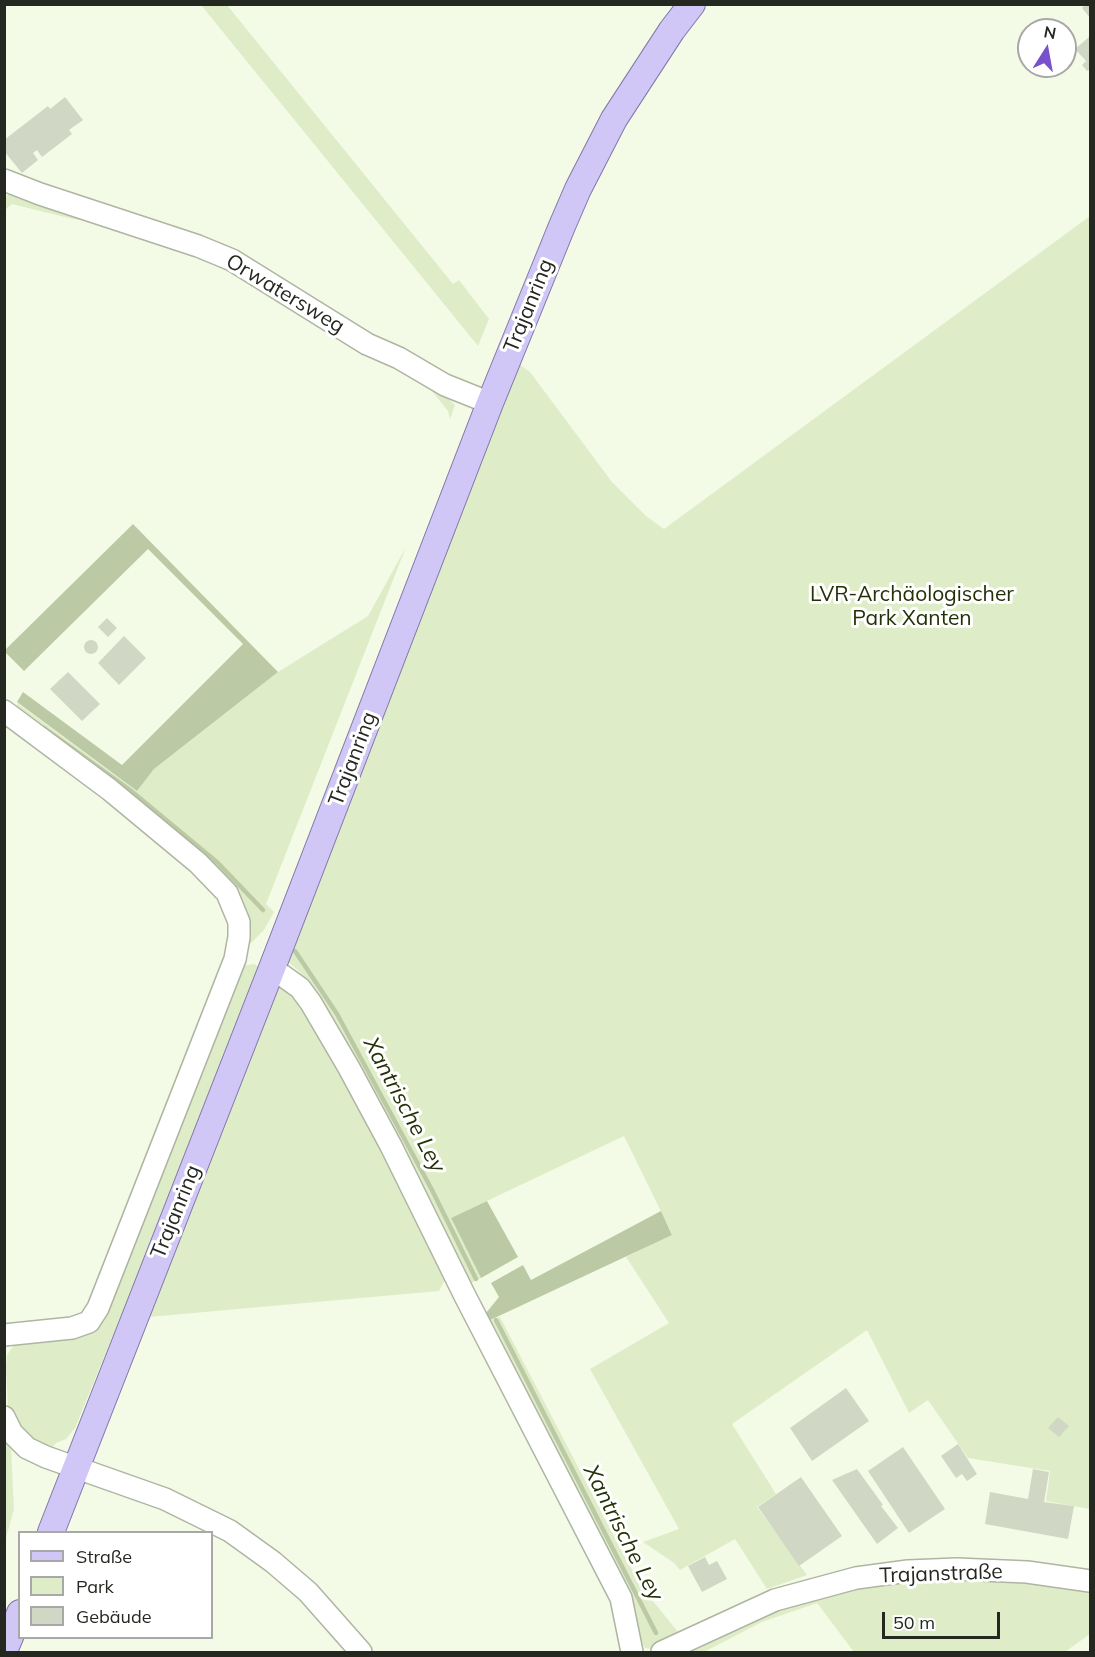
<!DOCTYPE html>
<meta charset="utf-8">
<style>
body{margin:0}
#map{position:relative;width:1095px;height:1657px;overflow:hidden;background:#f3fbe7;font-family:Mulish,sans-serif}
canvas{display:block}
.frame{position:absolute;inset:0;border:6px solid #252821;pointer-events:none}
.legend{position:absolute;left:18px;top:1531px;width:195px;height:108px;box-sizing:border-box;background:#fff;border:2px solid #a8a9a6;margin:0;padding:8px 10px;list-style:none;font-size:18px;color:#252821}
.legend li{display:flex;align-items:center;gap:12px;height:30px}
.legend b{width:30px;border:2px solid #a8a9a6}
.north{position:absolute;left:1017px;top:18px;width:60px;height:60px;box-sizing:border-box;background:#fff;border:2px solid #a8a9a6;border-radius:50%;rotate:11deg;font-size:16px;font-weight:700;line-height:24px;text-align:center;color:#252821}
.north::after{content:'';display:block;margin:auto;width:21px;height:27px;background:#7852cc;clip-path:polygon(50% 0,100% 100%,50% 72%,0 100%)}
.scale{position:absolute;left:882px;top:1612px;width:118px;height:27px;box-sizing:border-box;border:3px solid #252821;border-top:0;padding-left:8px;font-size:18px;line-height:21px;white-space:nowrap;color:#252821;-webkit-text-stroke:4px #fff;paint-order:stroke}
</style>
<div id="map">
<canvas width="1095" height="1657"></canvas>
<div class="frame"></div>
<ul class="legend">
<li><b style="height:8px;background:#d1c7f7"></b>Straße</li>
<li><b style="height:16px;background:#deedc8"></b>Park</li>
<li><b style="height:16px;background:#d0d8c5"></b>Gebäude</li>
</ul>
<div class="north">N</div>
<div class="scale">50 m</div>
</div>
<script>
const ctx = document.querySelector('canvas').getContext('2d');
ctx.lineJoin = 'round';
function paint(path, color) { ctx.fillStyle = color; ctx.fill(path, 'evenodd'); }
const toPath = rows => new Path2D(rows.map(r => 'M' + r).join(''));
function trace(path, color, width, dash) { ctx.strokeStyle = color; ctx.lineWidth = width; ctx.lineCap = dash ? 'butt' : 'round'; ctx.setLineDash(dash || []); ctx.stroke(path); }
function drawText(font, color, halo, rows, align = 'center') {
  ctx.font = font + ' Mulish,sans-serif'; ctx.lineWidth = 6; ctx.setLineDash([]); ctx.textBaseline = 'middle'; ctx.strokeStyle = halo; ctx.fillStyle = color; for (const [text, x, y, turn = 0] of rows) {
    ctx.save(); ctx.translate(x, y); ctx.rotate((+turn || 0) * Math.PI / 180); ctx.textAlign = isNaN(turn) ? turn : align; if (halo) ctx.strokeText(text, 0, 0); ctx.fillText(text, 0, 0); ctx.restore();
  }
}
const green = toPath([
 [201,5,227,5,453,284,459,280,489,319,478,346],
 [12,191,195,248,431,382,455,405,450,419,448,411,431,390,412,375,401,372,333,334,283,299,190,253,116,224,73,219,12,204,5,210,5,197],
 [1090,216,1090,1509,1046,1501,1050,1471,968,1458,928,1400,909,1413,867,1330,732,1424,776,1494,757,1507,807,1575,767,1589,735,1539,680,1570,674,1563,643,1542,679,1529,590,1369,669,1323,626,1257,672,1234,624,1136,451,1218,481,1278,471,1283,370,1089,304,976,284,958,519,364,530,372,612,482,646,516,664,529],
 [406,547,266,904,274,912,264,930,244,950,237,896,18,714,17,703,137,791,154,769,278,672,368,616],
 [254,964,263,969,75,1428,66,1439,56,1443,52,1448,40,1447,28,1442,8,1411,6,1367,7,1355,14,1345,25,1339,82,1333,242,966],
 [276,977,291,987,341,1066,446,1278,439,1291,149,1317],
 [500,1317,625,1557,645,1591,682,1637,658,1650,645,1648,636,1633,486,1322],
 [5,1436,11,1447,14,1509,5,1542],
 [951,1573,1090,1587,1090,1634,1065,1652,854,1652,817,1603,762,1622,704,1652,691,1652,690,1649,725,1629,827,1590]
]);
const forest = toPath([
 [133,524,278,672,154,769,137,791,17,702,23,692,122,765,243,644,148,549,24,671,4,651],
 [487,1201,518,1257,481,1278,451,1218],
 [661,1211,672,1235,486,1322,486,1313,499,1297,491,1283,523,1265,531,1280]
]);
const stream = toPath([
 [44,728,130,790,218,863,263,910],
 [295,951,337,1014,432,1190,476,1279],
 [496,1320,656,1633]
]);
const building = toPath([
 [1086,4,1090,4,1090,18,1082,8],
 [1089,37,1090,69,1087,71,1082,65,1086,61,1075,49],
 [65,97,83,120,69,130,72,134,42,157,37,150,33,153,38,160,22,173,4,151,4,140,48,106,50,109],
 [107,618,117,628,108,637,98,627],
 [124,636,146,658,119,685,98,663],
 '84 647a7 7 0 1 1 14 0a7 7 0 1 1-14 0Z',
 [68,672,100,704,82,721,50,689],
 [846,1388,869,1421,812,1461,790,1428],
 [1058,1417,1069,1426,1059,1437,1048,1428],
 [958,1444,977,1474,967,1481,962,1474,956,1478,941,1456],
 [903,1447,945,1509,909,1533,868,1471],
 [857,1469,883,1505,881,1506,898,1528,877,1544,832,1480],
 [1033,1469,1049,1472,1044,1502,1074,1506,1068,1539,985,1524,990,1492,1028,1499],
 [801,1477,842,1536,799,1566,758,1507],
 [705,1557,709,1565,717,1561,727,1579,702,1592,688,1566]
]);
const minor = toPath([
 [4,180,40,194,198,246,232,260,367,344,399,358,445,385,490,403],
 [4,711,110,790,198,863,227,893,239,922,239,937,235,959,98,1308,89,1322,72,1328,4,1335],
 [272,968,300,988,311,1003,349,1068,391,1146,465,1296,621,1598,632,1652],
 [4,1417,12,1433,27,1448,46,1457,165,1499,230,1531,273,1562,308,1592,361,1652],
 [662,1652,775,1600,856,1578,908,1571,957,1569,1027,1572,1090,1581]
]);
const major = toPath([
 [51,1532,272,968,490,403,562,226,578,189,614,119,672,30,692,4],
 [4,1651,20,1613]
]);
const streetNames = [
 ["Orwatersweg",285,294,31],
 ["Trajanring",529,306,-68],
 ["Trajanring",353,759,-69],
 ["Trajanring",176,1212,-68],
 ["Trajanstraße",941,1574,-2]
];
const parkNames = [
 ["LVR-Archäologischer",912,595],
 ["Park Xanten",912,619]
];
const waterNames = [
 ["Xantrische Ley",404,1105,62],
 ["Xantrische Ley",623,1533,63]
];
paint(green, '#deedc8');
paint(forest, '#bbcaa5');
trace(stream, '#bbcaa4', 4.5);
paint(building, '#d0d8c5');
trace(minor, '#aeb5a2', 24);
trace(major, '#8177a9', 28);
trace(minor, '#fff', 21);
trace(major, '#d1c7f7', 26);
drawText('21px', '#252821', '#fff', streetNames);
drawText('21px', '#243106', '#fff', parkNames);
drawText('italic 22px', '#243106', '#fff', waterNames);
</script>
